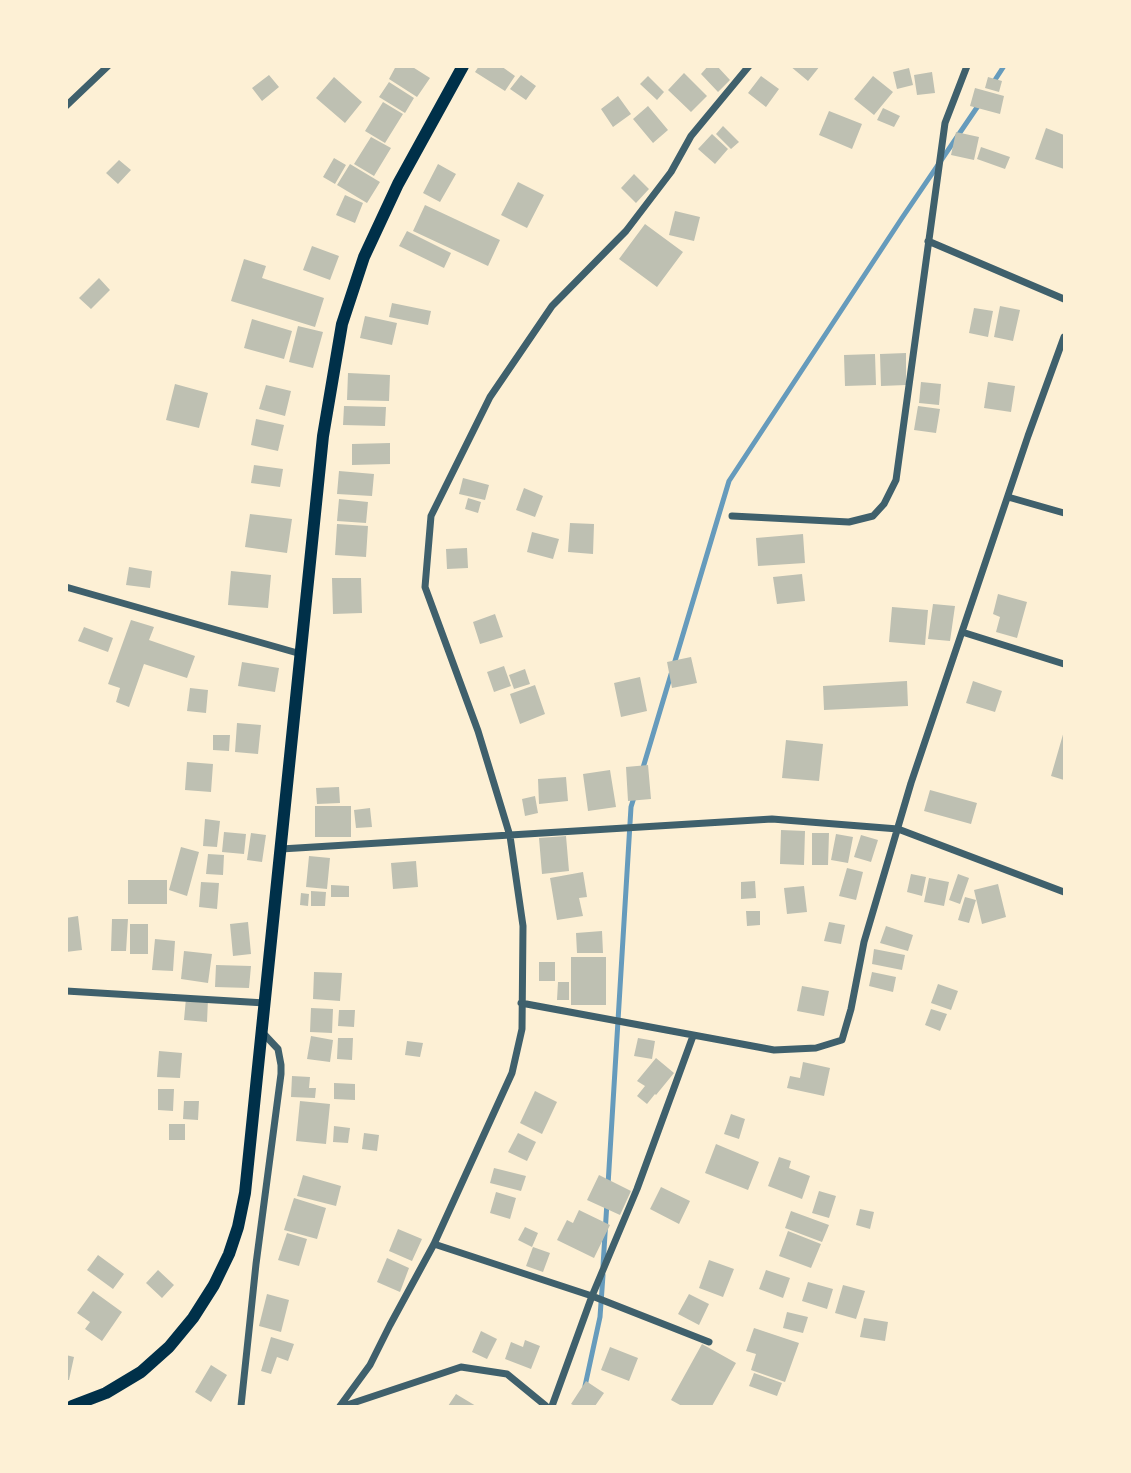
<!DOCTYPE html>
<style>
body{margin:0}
#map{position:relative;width:1131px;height:1473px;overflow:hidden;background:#fdf0d5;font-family:"Playfair Display",serif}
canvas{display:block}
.frame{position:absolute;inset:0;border:68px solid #fdf0d5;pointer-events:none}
</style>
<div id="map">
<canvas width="1131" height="1473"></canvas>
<div class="frame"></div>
</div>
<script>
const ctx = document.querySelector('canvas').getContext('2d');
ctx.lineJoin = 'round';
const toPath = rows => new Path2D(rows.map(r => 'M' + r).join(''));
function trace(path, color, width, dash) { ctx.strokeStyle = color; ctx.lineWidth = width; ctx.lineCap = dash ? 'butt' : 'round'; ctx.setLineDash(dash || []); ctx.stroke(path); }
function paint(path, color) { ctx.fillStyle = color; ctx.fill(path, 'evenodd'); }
const stream = toPath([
 [993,83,1004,66],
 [642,771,729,481,902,218,980,103],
 [608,1185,631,807,635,794],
 [603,1266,607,1202],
 [585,1386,600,1317,603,1275]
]);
const building = toPath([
 [396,66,411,66,430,78,417,97,389,79],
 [479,66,501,66,515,76,505,91,475,72],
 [708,66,717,66,730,80,718,92,701,74],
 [790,66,820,66,808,81],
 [909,68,913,85,897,89,893,72],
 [932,72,935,93,917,95,914,75],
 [684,73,707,96,691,112,668,90],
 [269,75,279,87,262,101,252,88],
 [521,75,536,86,526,100,510,89],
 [648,76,664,92,657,100,640,84],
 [761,76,779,89,766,107,748,93],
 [873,76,893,92,874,115,854,99],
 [334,77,362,102,345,123,316,98],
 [988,77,1002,81,999,92,985,88],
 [389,82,414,98,405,113,379,97],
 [975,88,1004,96,1000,114,970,106],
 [618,96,631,114,613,127,601,109],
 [383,102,403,114,385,143,365,131],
 [648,106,668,130,653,143,633,119],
 [883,108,900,116,894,127,877,120],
 [829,111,862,124,852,149,819,135],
 [723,126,739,142,731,149,716,134],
 [1046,128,1064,135,1064,169,1035,159],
 [956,132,979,137,974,160,951,155],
 [712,134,728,149,715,164,698,149],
 [371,137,391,148,374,176,354,164],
 [981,147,1010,157,1005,169,977,159],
 [334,158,346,165,335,184,323,177],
 [119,160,131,170,118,184,106,173],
 [350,164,380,182,367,203,337,185],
 [438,164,456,174,440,202,423,193],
 [634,174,649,189,636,203,621,188],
 [518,182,544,195,527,228,501,215],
 [345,195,363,203,355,223,336,215],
 [425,205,500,240,488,266,413,231],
 [675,211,700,217,694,241,669,235],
 [645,224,683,252,657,287,619,259],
 [407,231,451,253,444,268,399,246],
 [312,246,339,256,330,280,303,270],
 [244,259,266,266,262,278,324,298,315,327,231,301],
 [99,278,110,290,91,309,79,298],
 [392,303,431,311,428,325,389,317],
 [1000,306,1020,310,1013,341,994,337],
 [974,308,993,311,988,337,969,333],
 [365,316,397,323,392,345,360,338],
 [252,319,292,331,284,359,244,348],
 [298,326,323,332,313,368,289,362],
 [906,353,906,385,881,386,880,354],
 [875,354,876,385,845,386,844,355],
 [348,373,390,375,389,401,347,400],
 [921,382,941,384,939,405,919,403],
 [988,382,1015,386,1011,412,984,408],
 [175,384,208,393,199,428,166,420],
 [266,385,291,391,285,416,259,409],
 [344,406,386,407,385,426,343,425],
 [918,406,940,409,936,433,914,430],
 [256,419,284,425,278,451,251,445],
 [390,443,390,464,352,465,352,444],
 [254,465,283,469,280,487,251,483],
 [339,471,374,474,372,496,337,494],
 [463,478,489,485,485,500,459,494],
 [524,488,543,496,535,517,516,510],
 [468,498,481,502,478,513,465,509],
 [339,499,368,502,366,523,337,521],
 [250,514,292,519,287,553,245,547],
 [570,523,594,524,593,554,568,552],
 [337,524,368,526,366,557,335,555],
 [532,532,559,539,553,559,527,552],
 [803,534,805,563,758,566,756,538],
 [467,548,468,568,447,569,446,549],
 [129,567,152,571,150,588,126,585],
 [231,571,271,575,268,608,228,605],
 [802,574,805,601,777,604,773,577],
 [332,578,361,578,362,613,333,614],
 [998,594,1027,602,1017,638,996,632,1000,617,993,614],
 [933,604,955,606,950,641,928,639],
 [892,607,928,610,925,645,889,642],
 [495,614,503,637,480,644,473,622],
 [131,620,154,627,149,640,195,656,187,678,144,664,129,707,116,702,120,688,108,684],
 [84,627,113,638,108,652,78,641],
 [691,657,697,683,672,688,667,662],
 [242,662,279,668,275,692,238,686],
 [504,666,511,686,494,692,487,672],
 [525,669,530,684,514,689,509,675],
 [640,677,647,711,621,717,614,683],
 [907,681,908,706,824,710,823,686],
 [973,681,1002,691,995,712,966,703],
 [535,685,545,714,520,724,510,694],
 [190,688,208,690,206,713,187,711],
 [237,723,261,725,258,754,235,752],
 [1064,731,1064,780,1051,776],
 [213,735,230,735,229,751,213,750],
 [786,740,823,744,819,781,782,778],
 [187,762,213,764,211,792,185,790],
 [648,765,651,799,628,801,626,767],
 [610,770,616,807,588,811,583,774],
 [566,777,568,801,539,804,538,779],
 [339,787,340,803,317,804,316,788],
 [930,790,977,803,971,824,924,811],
 [535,796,538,813,525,816,522,799],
 [315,806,351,806,351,837,315,837],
 [370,808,372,827,356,828,354,810],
 [205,819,220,821,217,847,203,846],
 [781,830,805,831,804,865,780,864],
 [224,832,246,834,244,854,222,852],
 [251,833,266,835,262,862,247,860],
 [812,833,829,833,828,865,812,865],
 [836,834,853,837,848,863,831,860],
 [861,835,878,840,871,862,854,857],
 [566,836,569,871,542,874,539,838],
 [181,847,199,852,187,896,169,890],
 [208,854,224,855,223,875,206,874],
 [309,856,330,858,327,889,306,887],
 [416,861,418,887,393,889,391,863],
 [847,868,863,872,856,900,839,896],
 [583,872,587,897,579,898,583,916,557,920,550,878],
 [911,874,926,877,922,896,907,892],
 [958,874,969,878,960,904,949,900],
 [929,878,949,882,944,906,924,902],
 [128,880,167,880,167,904,128,904],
 [755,881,756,898,741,899,741,882],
 [201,882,219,883,217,909,199,907],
 [998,884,1006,917,982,924,974,890],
 [331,885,349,886,349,897,331,897],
 [804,886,807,912,787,914,784,888],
 [311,891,326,892,325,906,311,906],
 [301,893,309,894,308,906,300,905],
 [965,897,976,900,969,923,958,920],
 [746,911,760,911,760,925,747,926],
 [78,916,82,950,66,952,66,918],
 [112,919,128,919,126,951,111,951],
 [248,922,251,954,233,956,230,924],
 [829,922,845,925,841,944,824,941],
 [130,924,148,924,148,954,130,954],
 [886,926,913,935,908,951,880,943],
 [602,931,603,953,577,953,576,933],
 [155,939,175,941,173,971,152,970],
 [874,949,905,955,902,970,872,964],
 [184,951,212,954,208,983,181,979],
 [571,957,606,957,606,1005,571,1005],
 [539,962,555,962,555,981,539,981],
 [216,965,251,966,249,988,215,987],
 [314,972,342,973,340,1001,313,999],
 [872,972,896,977,893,992,869,986],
 [558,982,569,982,569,1000,557,1000],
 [938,984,958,991,951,1010,931,1003],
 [802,986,829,991,824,1016,797,1011],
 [186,998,208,999,207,1022,184,1020],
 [311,1008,333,1009,332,1033,310,1032],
 [931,1009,947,1014,940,1031,925,1025],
 [339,1010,355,1010,354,1027,338,1026],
 [311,1036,333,1040,330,1062,307,1059],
 [338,1038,353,1038,352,1060,337,1059],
 [638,1038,655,1041,652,1059,634,1056],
 [407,1041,423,1043,420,1057,405,1055],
 [159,1051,182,1053,180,1078,157,1077],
 [656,1058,674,1073,656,1095,655,1094,647,1104,637,1096,645,1086,637,1081],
 [803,1062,830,1068,824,1096,787,1088,790,1076,800,1078],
 [292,1076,310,1077,309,1088,316,1088,315,1098,291,1097],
 [334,1083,355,1084,355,1100,334,1099],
 [158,1089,174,1089,173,1111,158,1110],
 [535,1091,557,1102,542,1134,520,1123],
 [184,1101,199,1101,198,1120,183,1119],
 [300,1101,330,1104,326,1144,296,1141],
 [731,1114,745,1119,739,1139,724,1134],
 [169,1124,185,1124,185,1140,169,1140],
 [334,1126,350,1128,348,1143,333,1142],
 [364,1133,379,1135,377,1151,362,1149],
 [518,1133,536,1142,527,1161,508,1152],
 [716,1144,759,1162,748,1190,705,1173],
 [779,1157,791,1161,789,1168,810,1176,802,1199,768,1186],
 [494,1168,526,1176,521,1191,490,1183],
 [303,1175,341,1186,336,1206,297,1196],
 [599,1175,631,1191,620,1215,587,1200],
 [661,1187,690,1201,679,1224,650,1209],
 [819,1191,836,1196,829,1218,812,1213],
 [496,1192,516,1198,510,1219,490,1213],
 [294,1198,326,1208,317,1239,284,1230],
 [860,1209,874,1212,870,1229,856,1225],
 [579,1210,610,1225,594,1258,557,1240,567,1220,573,1223],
 [791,1211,829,1225,822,1242,785,1228],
 [525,1227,538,1233,532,1247,518,1240],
 [398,1229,422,1239,412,1261,389,1251],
 [788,1231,821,1244,811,1268,779,1256],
 [287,1233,307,1239,299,1266,278,1260],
 [533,1247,550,1253,543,1272,526,1266],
 [98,1255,124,1274,113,1289,87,1270],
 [387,1258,409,1268,400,1292,377,1282],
 [709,1260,734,1269,723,1297,699,1288],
 [158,1270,174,1285,162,1298,146,1283],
 [766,1270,790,1278,783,1298,759,1289],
 [808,1282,833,1289,827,1309,802,1301],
 [843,1285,865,1291,856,1319,835,1313],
 [93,1291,122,1312,102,1341,85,1329,90,1322,77,1313],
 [267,1294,289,1300,281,1332,259,1326],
 [689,1294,709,1304,699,1325,678,1314],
 [787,1312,808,1317,803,1333,783,1328],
 [864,1318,888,1322,885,1341,860,1337],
 [754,1328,799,1343,785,1382,751,1370,756,1354,746,1351],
 [481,1331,497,1339,487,1359,472,1352],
 [271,1337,294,1344,288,1361,277,1357,271,1374,261,1371],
 [525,1340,540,1346,531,1369,505,1359,511,1342,523,1347],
 [702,1344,736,1363,712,1406,682,1406,671,1400],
 [610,1347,638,1358,629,1381,601,1370],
 [66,1355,74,1357,69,1380,66,1380],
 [211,1365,227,1375,211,1402,195,1392],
 [754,1373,782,1383,777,1396,749,1386],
 [586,1381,604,1393,595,1406,575,1406,571,1404],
 [456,1394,476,1406,448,1406]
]);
const minor = toPath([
 [66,106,108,66],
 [928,241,1064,299],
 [1008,497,1064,513],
 [732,516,849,522,873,516,884,504,896,480,945,123,967,66],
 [66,587,301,654],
 [962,632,1064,664],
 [281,849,772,819,898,829,1064,892],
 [66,991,265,1003],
 [521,1003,774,1050,816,1048,842,1040,851,1009,864,942,911,783,1028,436,1064,337],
 [434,1244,592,1296,709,1342],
 [241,1406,256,1264,281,1074,281,1065,278,1049,262,1032],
 [340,1406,370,1365,390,1325,434,1244,512,1073,522,1029,523,926,510,836,478,731,425,587,431,516,490,397,552,306,626,231,671,172,691,136,749,66],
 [344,1406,461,1367,507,1374,546,1406],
 [552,1406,592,1296,637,1189,693,1036]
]);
const trunk = toPath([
 [72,1406,106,1393,141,1372,169,1347,193,1318,214,1285,229,1254,238,1227,245,1193,323,436,342,324,364,257,398,184,463,66]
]);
trace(stream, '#669bbc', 5);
paint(building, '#bec0b2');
trace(minor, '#3f606c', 7);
trace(trunk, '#003049', 12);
</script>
